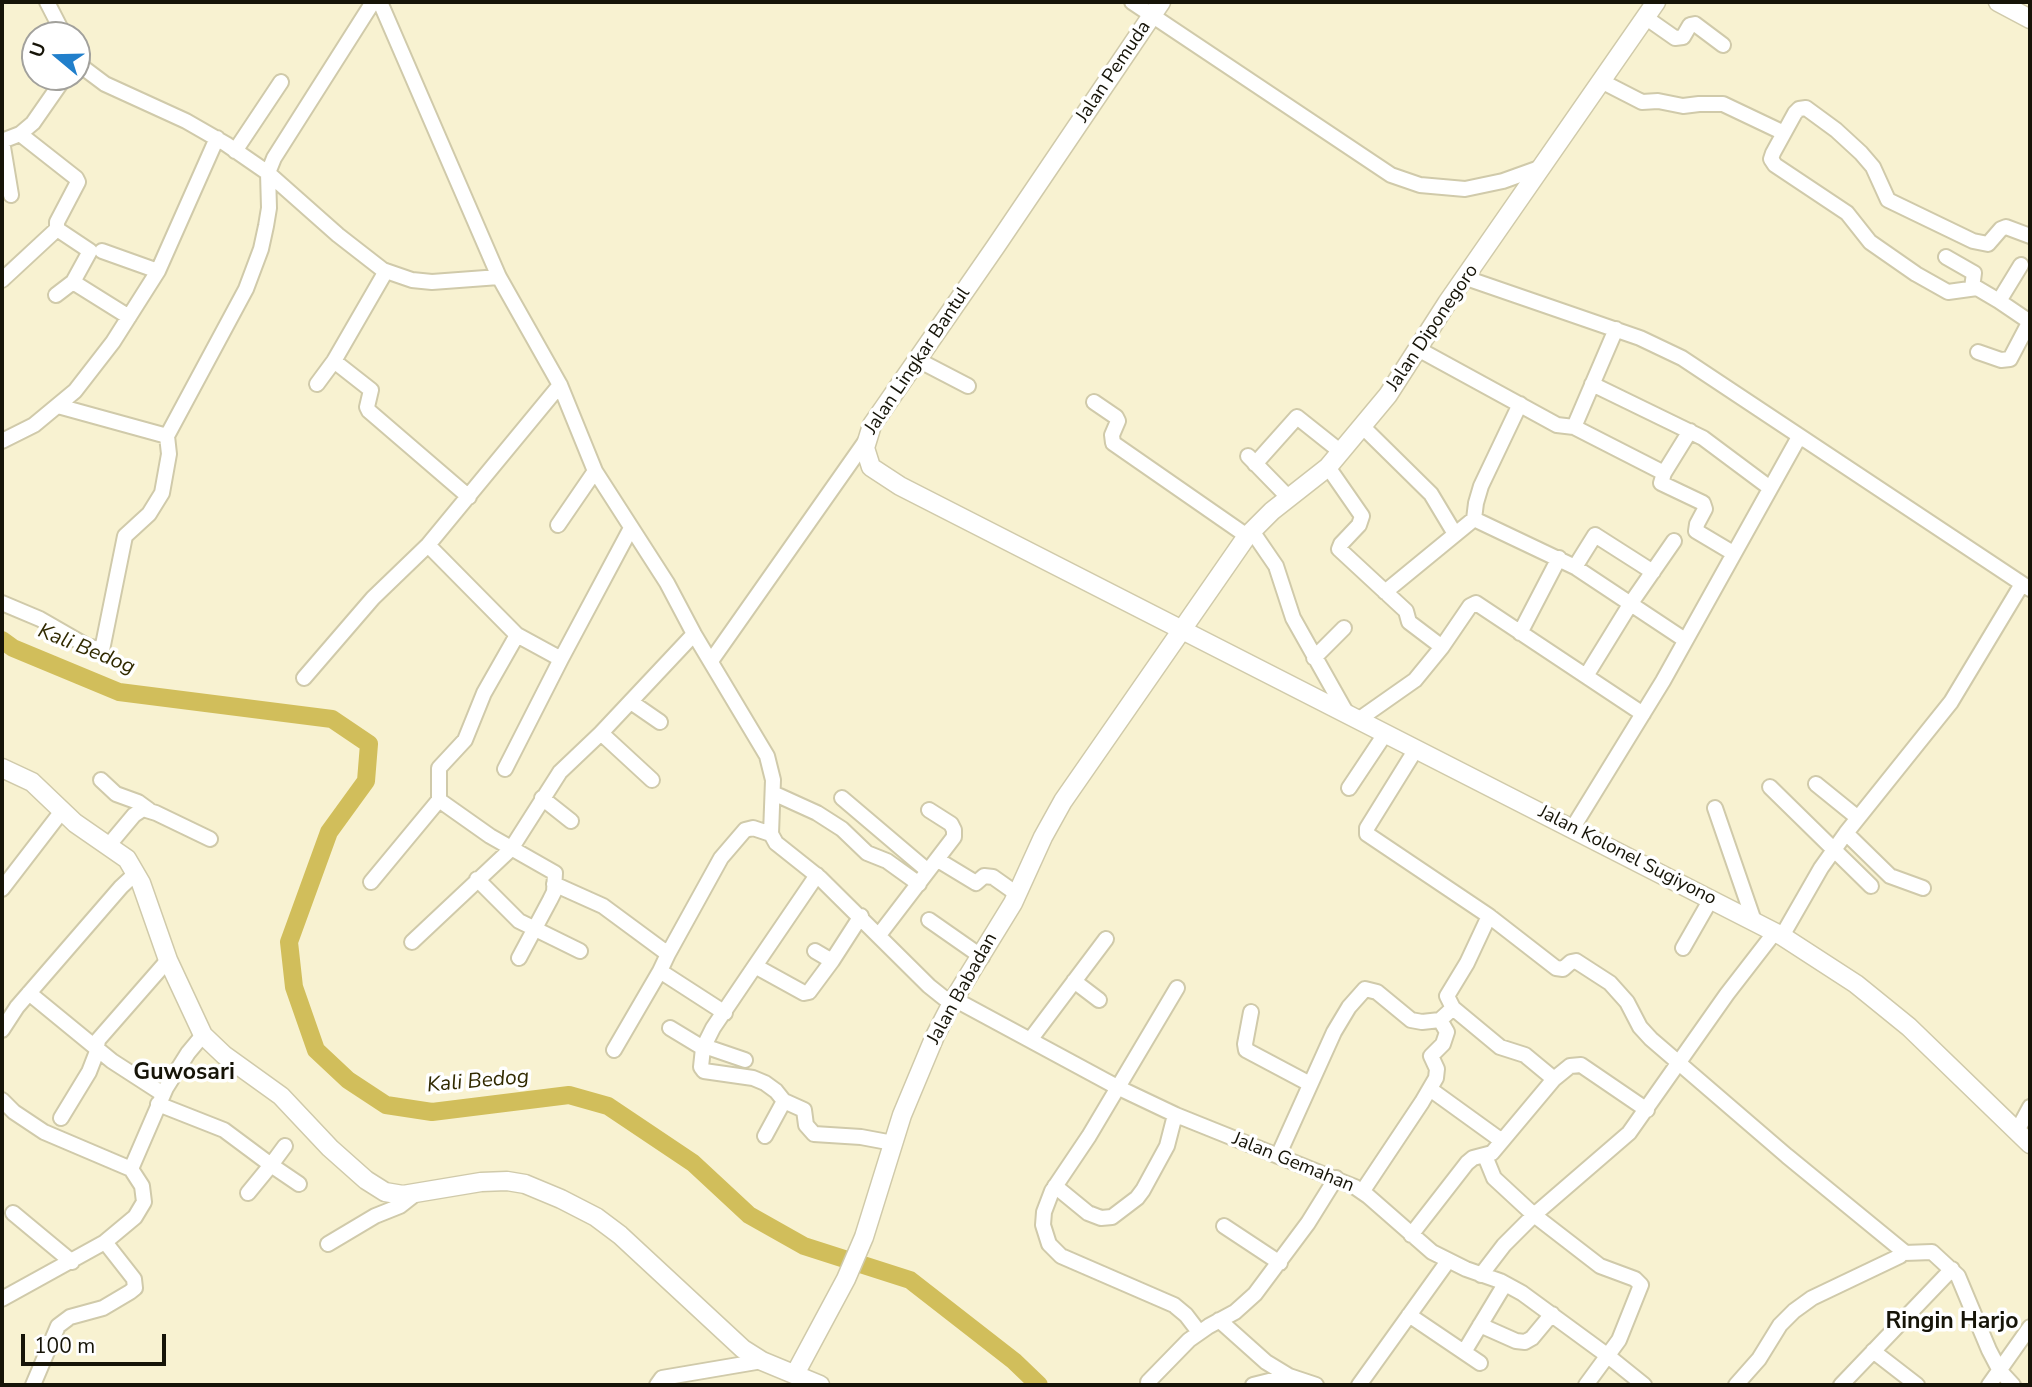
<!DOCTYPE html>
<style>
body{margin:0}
#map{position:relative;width:2032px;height:1387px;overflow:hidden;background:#f8f2d1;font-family:"Nunito Sans",sans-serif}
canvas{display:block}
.frame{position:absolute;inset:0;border:4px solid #161408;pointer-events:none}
.north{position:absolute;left:21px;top:21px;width:70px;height:70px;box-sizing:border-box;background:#fff;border:2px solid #a2a19c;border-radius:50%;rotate:289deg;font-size:19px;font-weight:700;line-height:28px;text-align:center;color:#161408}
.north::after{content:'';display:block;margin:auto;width:24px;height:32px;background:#217fcb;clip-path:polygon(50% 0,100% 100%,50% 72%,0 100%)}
.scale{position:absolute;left:21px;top:1334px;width:145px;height:32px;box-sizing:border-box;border:4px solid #161408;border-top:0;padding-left:9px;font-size:21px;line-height:24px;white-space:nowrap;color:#161408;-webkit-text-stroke:5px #fff;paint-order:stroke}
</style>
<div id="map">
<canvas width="2032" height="1387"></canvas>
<div class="frame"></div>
<div class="north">U</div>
<div class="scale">100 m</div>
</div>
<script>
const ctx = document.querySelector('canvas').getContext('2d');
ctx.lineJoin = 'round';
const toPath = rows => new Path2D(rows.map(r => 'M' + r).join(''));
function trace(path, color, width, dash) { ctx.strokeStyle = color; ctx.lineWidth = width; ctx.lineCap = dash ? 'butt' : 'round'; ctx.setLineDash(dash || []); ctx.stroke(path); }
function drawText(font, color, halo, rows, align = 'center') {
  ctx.font = font + ' "Nunito Sans",sans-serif'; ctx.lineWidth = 7; ctx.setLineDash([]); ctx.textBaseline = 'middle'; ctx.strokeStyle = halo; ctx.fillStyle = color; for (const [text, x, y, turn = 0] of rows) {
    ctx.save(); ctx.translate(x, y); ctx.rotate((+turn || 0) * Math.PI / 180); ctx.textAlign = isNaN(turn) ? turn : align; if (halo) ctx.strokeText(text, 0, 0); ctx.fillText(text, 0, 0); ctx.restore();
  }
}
const river = toPath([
 [2,640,13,648,119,692,332,719,369,744,366,781,329,832,289,942,294,987,316,1050,348,1080,386,1105,432,1112,569,1095,608,1106,693,1163,749,1215,804,1246,910,1280,1014,1361,1039,1385]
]);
const minor = toPath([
 [47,2,64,35],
 [380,2,499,277,560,385,595,471,667,583,694,634,767,756,773,780,771,834,776,843,820,878,929,986,944,998,954,999,1117,1087,1176,1115,1355,1187,1368,1196,1432,1252,1466,1269,1500,1281,1522,1293,1608,1356,1644,1385],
 [1132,2,1391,175,1420,185,1465,189,1503,181,1542,167],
 [1645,17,1675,38,1683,37,1690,25,1695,24,1723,45],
 [77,63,105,84,186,121,226,144,268,173,338,235,383,270,412,280,432,282,499,277],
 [1601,81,1642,102,1658,101,1683,106,1699,104,1723,104,1784,133],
 [2,141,20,134,33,123,65,77],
 [2,141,11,195],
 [235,151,281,82],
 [102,251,158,271],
 [1946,257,1974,273,1972,288],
 [2021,265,1999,301,2030,322],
 [1466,278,1640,338,1682,358,2030,589],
 [2,280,57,229,57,222,78,182,76,178,20,134],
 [73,282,129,317],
 [56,295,73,282,90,251,57,229],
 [1999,301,1977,288,1948,292,1916,274,1870,242,1847,213,1775,165,1771,159,1773,153,1795,113,1799,109,1806,108,1836,130,1861,153,1873,167,1888,200,1973,241,1988,244,2001,229,2006,227,2030,236],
 [1418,349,1557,425,1574,427,1664,473],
 [1978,352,2001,360,2010,359,2030,321],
 [918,360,968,386],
 [334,361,371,390,367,407,369,411,469,497],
 [317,384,334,361,386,271],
 [1592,384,1703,438,1770,488],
 [1094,402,1116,417,1118,421,1112,435,1113,443,1247,536],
 [58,406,167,436,246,289,261,249,266,226,269,208,268,173,274,158,373,2],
 [1363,427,1431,494,1455,534],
 [1574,427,1616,329],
 [1690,431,1664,473,1661,483,1703,503,1705,509,1697,524,1696,531,1733,553],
 [2,441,34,425,75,391,113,342,158,271,217,138],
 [1248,456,1289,498],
 [1255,464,1297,417,1341,452],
 [1328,467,1362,516,1359,525,1341,544,1339,549,1406,611,1409,622,1442,647],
 [1474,519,1575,567,1685,640],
 [558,525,595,471],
 [1252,531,1276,566,1293,618,1347,714],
 [428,545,517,635],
 [1575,567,1595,535,1653,572],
 [1385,592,1474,519,1476,503,1481,486,1520,404],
 [2,603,40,619,87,646,102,650,125,536,149,514,162,493,169,454,167,436],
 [1520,633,1559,558],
 [1314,658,1344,628],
 [711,661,865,442],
 [1586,676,1631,603,1674,541],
 [304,678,373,598,428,545,560,385],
 [631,702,660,722],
 [1358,720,1415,680,1442,647,1470,606,1476,603,1643,714],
 [601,733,652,780],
 [1416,749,1367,828,1367,834,1489,916,1556,968,1563,969,1571,962,1576,961,1610,983,1627,1002,1640,1027,1651,1039,1787,1156,1903,1251,1900,1256,1812,1298,1794,1311,1780,1325,1759,1359,1736,1385],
 [505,769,561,659,631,528],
 [101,780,116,794,138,802,149,810],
 [1816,784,1858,818],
 [1770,787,1871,886],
 [1349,788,1385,734],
 [773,793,817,813,842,829,867,853,887,861,919,884],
 [542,798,571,821],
 [842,798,928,871],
 [439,800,490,836,555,873,554,892,550,900,519,958],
 [1715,808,1754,921],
 [1572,829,1663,681,1799,437],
 [1846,833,1890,876,1923,888],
 [108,846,134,815,143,809,156,813,210,839],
 [938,860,976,883,984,876,993,877,1017,894],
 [477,879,519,921,580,951],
 [371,882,439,800,439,768,465,740,484,693,517,635,561,659],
 [554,884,603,906,668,954],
 [2,889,62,811],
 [929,920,982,957],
 [879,935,954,837,954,830,951,824,929,810],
 [1782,936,1821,868,1846,833,1951,702,2022,584],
 [412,942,511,849,560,772,601,733,694,634],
 [1683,948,1711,899],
 [815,951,832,961,861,916],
 [755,966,817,875],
 [1074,981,1099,1000],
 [1177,988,1089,1136,1052,1191,1044,1212,1043,1225,1049,1244,1061,1256,1174,1305,1186,1315,1199,1332],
 [29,993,112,1061,163,1094],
 [1453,1008,1447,996,1467,963,1489,916],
 [1251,1012,1245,1044,1246,1050,1310,1084],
 [725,1013,660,971,668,954,721,858,745,830,753,828,771,834],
 [670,1028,703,1048,701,1067,704,1071,753,1078,765,1083,776,1091,784,1101,804,1110,806,1125,814,1134,861,1137,893,1143],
 [2,1030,17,1007,121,887,136,873],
 [1030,1040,1106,939],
 [704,1046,745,1060],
 [703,1048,713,1028,755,966,804,993,809,992,832,961],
 [614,1050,660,971],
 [1430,1089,1502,1141],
 [2,1100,14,1112,44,1132,131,1169],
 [158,1104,224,1130,271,1165,248,1193],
 [61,1118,89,1072,96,1054,98,1040,168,960],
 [2017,1131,2030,1107],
 [765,1136,784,1101],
 [285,1146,271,1165,299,1184],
 [1278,1156,1334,1032,1349,1007,1365,989,1377,992,1411,1020,1422,1022,1440,1020,1453,1008,1500,1047,1525,1055,1554,1079],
 [1485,1156,1494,1178,1534,1215,1600,1266,1635,1279,1641,1285,1619,1340,1586,1385],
 [1055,1186,1088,1213,1101,1218,1112,1217,1137,1198,1143,1190,1167,1146,1175,1115],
 [1362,1192,1422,1102,1436,1078,1437,1069,1431,1056,1443,1044,1447,1032,1440,1020],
 [13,1213,72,1262],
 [1224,1226,1280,1263],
 [1411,1235,1467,1163,1473,1158,1492,1153,1554,1079,1570,1066,1581,1065,1647,1110],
 [105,1242,135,1217,144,1202,142,1186,131,1169,166,1088,188,1053,203,1035],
 [328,1244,375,1216,400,1206,414,1195],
 [1904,1253,1932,1252,1958,1276,1989,1350,2000,1371,2013,1385],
 [1481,1275,1504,1245,1534,1215,1629,1133,1727,994,1775,932],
 [2,1299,105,1242,134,1279,135,1288,130,1292,103,1308,70,1317,58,1326,33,1385],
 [1409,1315,1480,1363],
 [1219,1320,1266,1362,1289,1376,1316,1385],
 [1480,1325,1516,1341,1525,1342,1532,1338,1552,1314],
 [1873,1351,1917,1385],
 [1464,1352,1505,1284],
 [1148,1382,1189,1340,1209,1326,1235,1312,1255,1294,1308,1223,1336,1178],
 [657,1385,662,1378,762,1361],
 [1253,1385,1289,1376],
 [1359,1385,1448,1261],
 [1841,1385,1952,1269],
 [1989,1385,2030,1327]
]);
const major = toPath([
 [1161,2,996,246,872,425,865,448,871,467,900,486,1782,936,1856,984,1909,1027,2030,1144],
 [1998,2,2030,19],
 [2,768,32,782,75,823,127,859,141,883,168,960,203,1035,224,1055,281,1096,330,1148,366,1180,385,1192,403,1195,481,1182,507,1181,525,1184,561,1199,596,1217,620,1235,743,1349,762,1361,820,1385],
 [795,1374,846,1279,864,1237,902,1115,935,1036,954,999,1013,903,1043,837,1063,801,1247,536,1272,511,1328,467,1388,395,1447,303,1656,2]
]);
const streetNames = [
 ["Jalan Pemuda",1114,72,-56],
 ["Jalan Diponegoro",1433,328,-56],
 ["Jalan Lingkar Bantul",918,361,-56],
 ["Jalan Kolonel Sugiyono",1627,856,27],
 ["Jalan Babadan",963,989,-61],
 ["Jalan Gemahan",1293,1163,22]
];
const waterNames = [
 ["Kali Bedog",86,650,22],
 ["Kali Bedog",478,1082,-5]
];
const quarterNames = [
 ["Guwosari",184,1073],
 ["Ringin Harjo",1952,1322]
];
trace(river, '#d1be5b', 18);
trace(minor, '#d0caaa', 18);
trace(major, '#d0caaa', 21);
trace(minor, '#fff', 14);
trace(major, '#fff', 18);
drawText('19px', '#161408', '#fff', streetNames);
drawText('italic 21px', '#312a00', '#fff', waterNames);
drawText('bold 23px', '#161408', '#fff', quarterNames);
</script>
